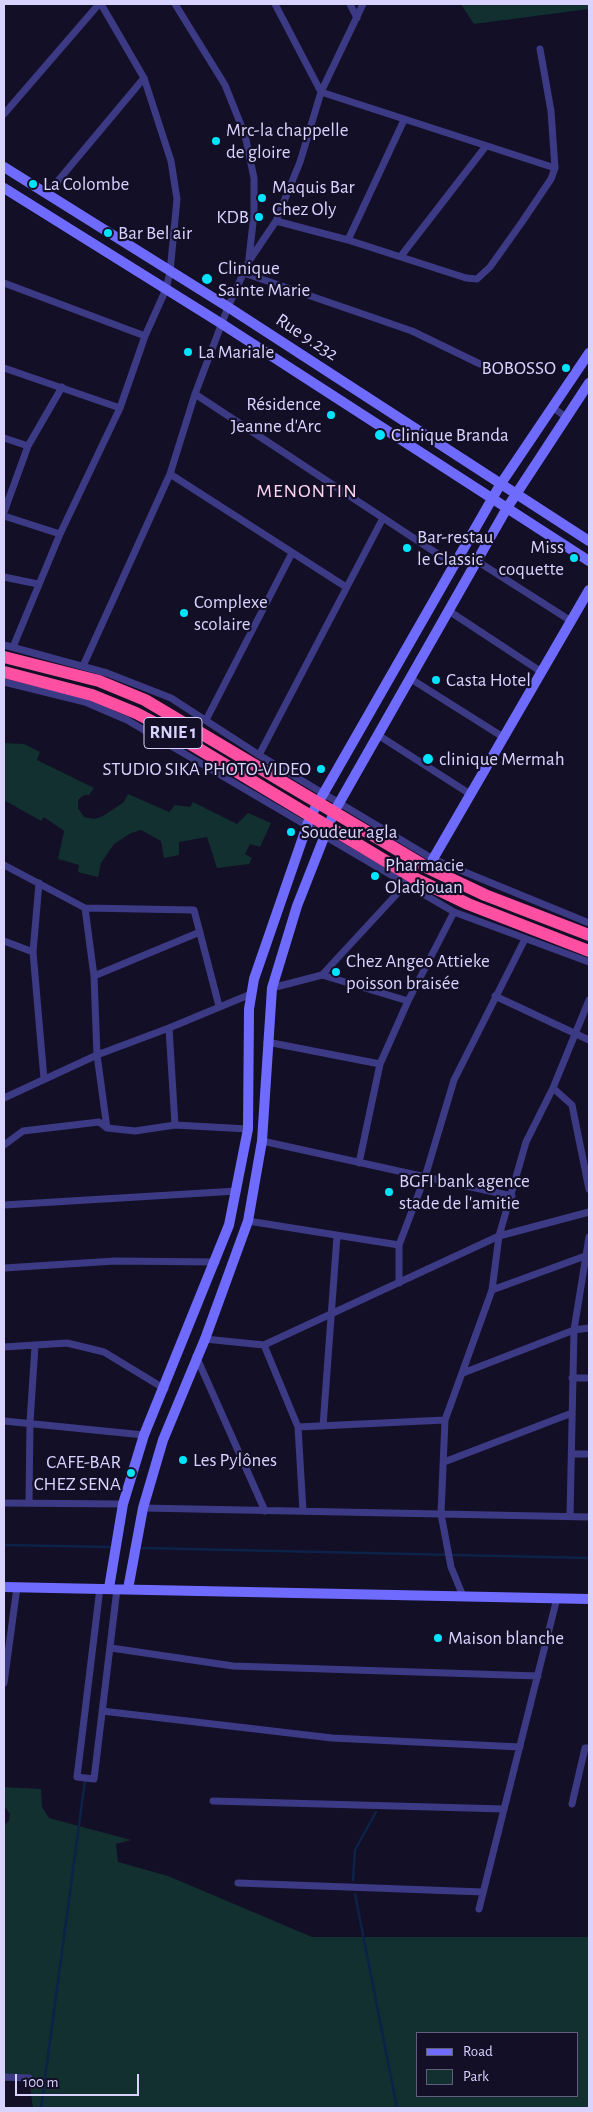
<!DOCTYPE html>
<meta charset="utf-8">
<style>
body{margin:0}
#map{position:relative;width:593px;height:2112px;overflow:hidden;background:#130f26;font-family:"Alegreya Sans",sans-serif}
canvas{display:block}
.frame{position:absolute;inset:0;border:5px solid #d9d4ff;pointer-events:none}
.legend{position:absolute;left:416px;top:2032px;width:162px;height:65px;box-sizing:border-box;background:#130f26;border:1px solid #625e7d;margin:0;padding:6px 9px;list-style:none;font-size:15px;color:#d9d4ff}
.legend li{display:flex;align-items:center;gap:10px;height:25px}
.legend b{width:25px;border:1px solid #625e7d}
.scale{position:absolute;left:15px;top:2074px;width:124px;height:22px;box-sizing:border-box;border:2px solid #d9d4ff;border-top:0;padding-left:6px;font-size:15px;line-height:18px;white-space:nowrap;color:#d9d4ff;-webkit-text-stroke:4px #130f26;paint-order:stroke}
</style>
<div id="map">
<canvas width="593" height="2112"></canvas>
<div class="frame"></div>
<ul class="legend">
<li><b style="height:6px;background:#6f6bff"></b>Road</li>
<li><b style="height:14px;background:#12302f"></b>Park</li>
</ul>
<div class="scale">100 m</div>
</div>
<script>
const ctx = document.querySelector('canvas').getContext('2d');
ctx.lineJoin = 'round';
function paint(path, color) { ctx.fillStyle = color; ctx.fill(path, 'evenodd'); }
const toPath = rows => new Path2D(rows.map(r => 'M' + r).join(''));
function trace(path, color, width, dash) { ctx.strokeStyle = color; ctx.lineWidth = width; ctx.lineCap = dash ? 'butt' : 'round'; ctx.setLineDash(dash || []); ctx.stroke(path); }
function drawText(font, color, halo, rows, align = 'center') {
  ctx.font = font + ' "Alegreya Sans",sans-serif'; ctx.lineWidth = 4.5; ctx.setLineDash([]); ctx.textBaseline = 'middle'; ctx.strokeStyle = halo; ctx.fillStyle = color; for (const [text, x, y, turn = 0] of rows) {
    ctx.save(); ctx.translate(x, y); ctx.rotate((+turn || 0) * Math.PI / 180); ctx.textAlign = isNaN(turn) ? turn : align; if (halo) ctx.strokeText(text, 0, 0); ctx.fillText(text, 0, 0); ctx.restore();
  }
}
const green = toPath([
 [461,4,589,4,589,9,474,24],
 [4,743,24,744,40,752,37,760,94,788,89,795,84,795,78,800,78,808,84,817,94,819,103,816,124,802,128,794,169,812,175,805,190,807,193,802,237,824,248,813,271,823,260,847,250,844,245,854,252,858,249,864,217,868,207,837,179,842,179,855,164,858,161,841,141,830,131,833,114,844,101,863,98,877,78,872,79,865,58,859,64,831,44,817,41,821,4,800],
 [4,1787,41,1789,42,1807,49,1818,131,1840,116,1844,118,1862,168,1876,312,1937,589,1937,589,2108,33,2108,29,2081,4,2081,4,1825,9,1821,10,1814,4,1806],
 [417,2033,577,2033,577,2096,417,2096]
]);
const stream = toPath([
 [4,1545,109,1547],
 [143,1548,589,1558],
 [353,1880,355,1850,376,1812],
 [355,1894,397,2108],
 [41,2108,85,1780]
]);
const street = toPath([
 [175,4,225,85,245,135,254,178,254,214,249,258],
 [275,4,321,92,555,168],
 [350,4,357,18],
 [4,114,99,4],
 [47,194,144,78],
 [276,221,348,240,466,278,477,279,490,267,522,222,551,179,555,168,551,111,540,49],
 [348,240,404,120],
 [401,256,486,146],
 [244,273,412,331,480,364],
 [4,283,145,336],
 [4,368,120,408],
 [195,394,453,564],
 [552,407,566,417],
 [4,438,28,446],
 [170,474,346,587],
 [4,512,28,446,62,387],
 [4,516,60,534],
 [477,561,571,621],
 [4,577,38,584],
 [449,611,540,671],
 [4,645,107,673,171,698,259,755,433,859,589,923],
 [13,647,60,534,120,408,145,336,166,289,170,272,177,199,171,161,144,78,101,4],
 [83,666,170,474,195,394,228,307,249,261,276,221,300,162,321,92,363,4],
 [411,679,503,737],
 [4,682,85,702,127,720,454,912,589,962],
 [206,720,292,553],
 [378,735,470,794],
 [259,755,383,518],
 [4,865,85,908,194,910,219,1006],
 [39,883,33,952,44,1079],
 [85,908,94,976,97,1055,107,1128],
 [4,941,33,952],
 [322,975,408,1001],
 [94,976,200,932],
 [272,988,322,975,406,884],
 [495,996,589,1040],
 [169,1028,175,1125],
 [267,1042,380,1064],
 [553,1088,572,1105,589,1189],
 [4,1098,97,1055,169,1028,251,994],
 [262,1141,512,1196],
 [4,1145,23,1131,99,1122,107,1128,135,1131,175,1125,248,1129],
 [359,1163,380,1064,408,1001,454,912],
 [4,1205,237,1191],
 [248,1221,399,1245],
 [4,1268,115,1261,216,1262],
 [399,1283,399,1245,425,1177,454,1080,525,939],
 [492,1290,588,1255],
 [205,1339,264,1345,499,1236,589,1212],
 [264,1345,298,1427,303,1511],
 [4,1347,67,1343,104,1352,165,1389],
 [196,1356,265,1511],
 [463,1373,574,1330,589,1328],
 [572,1378,589,1378],
 [4,1421,144,1435],
 [323,1426,337,1236],
 [298,1427,445,1420],
 [572,1454,589,1454],
 [444,1462,572,1413],
 [4,1503,123,1504],
 [29,1503,30,1422,35,1346],
 [143,1508,589,1517],
 [570,1516,574,1330,589,1237],
 [100,1588,77,1777,94,1779,117,1589],
 [463,1596,451,1567,441,1514,445,1420,492,1290,499,1236,526,1142,553,1088,589,1000],
 [111,1648,233,1666,538,1676],
 [4,1683,17,1587],
 [102,1711,332,1738,520,1747],
 [213,1801,504,1809],
 [572,1804,585,1748,589,1748],
 [238,1883,483,1892],
 [479,1909,557,1598],
 [4,2077,29,2078]
]);
const secondary = toPath([
 [4,167,228,307,589,541],
 [4,188,222,324,589,561],
 [433,859,589,590],
 [4,1587,589,1599],
 [109,1588,123,1504,144,1435,229,1225,248,1129,249,1009,254,979,310,817,500,485,589,353],
 [128,1589,143,1508,163,1440,205,1339,248,1221,262,1141,272,988,297,906,334,812,507,508,589,383]
]);
const highway = toPath([
 [4,657,99,681,145,700,428,868,485,895,589,935],
 [4,672,92,695,136,713,159,725,414,878,468,904,589,951]
]);
const markers = [
 [216,141,5,"#00e5ff"],
 [33,184,5,"#00e5ff"],
 [262,198,5,"#00e5ff"],
 [259,217,5,"#00e5ff"],
 [108,233,5,"#00e5ff"],
 [207,279,6,"#00e5ff"],
 [188,352,5,"#00e5ff"],
 [566,368,5,"#00e5ff"],
 [331,415,5,"#00e5ff"],
 [380,435,6,"#00e5ff"],
 [407,548,5,"#00e5ff"],
 [574,558,5,"#00e5ff"],
 [184,613,5,"#00e5ff"],
 [436,680,5,"#00e5ff"],
 [428,759,6,"#00e5ff"],
 [321,769,5,"#00e5ff"],
 [291,832,5,"#00e5ff"],
 [375,876,5,"#00e5ff"],
 [336,972,5,"#00e5ff"],
 [389,1192,5,"#00e5ff"],
 [183,1460,5,"#00e5ff"],
 [131,1473,5,"#00e5ff"],
 [438,1638,5,"#00e5ff"]
];
const shields = [
 [173,733,58]
];
const shieldNames = [
 ["RNIE 1",173,733]
];
const poiNames = [
 ["Mrc-la chappelle",226,130],
 ["de gloire",226,152],
 ["La Colombe",43,184],
 ["Maquis Bar",272,187],
 ["Chez Oly",272,209],
 ["KDB",249,217,"right"],
 ["Bar Bel air",118,233],
 ["Clinique",218,268],
 ["Sainte Marie",218,290],
 ["La Mariale",198,352],
 ["BOBOSSO",556,368,"right"],
 ["Résidence",321,404,"right"],
 ["Jeanne d'Arc",321,426,"right"],
 ["Clinique Branda",391,435],
 ["Bar-restau",417,537],
 ["le Classic",417,559],
 ["Miss",564,547,"right"],
 ["coquette",564,569,"right"],
 ["Complexe",194,602],
 ["scolaire",194,624],
 ["Casta Hotel",446,680],
 ["clinique Mermah",439,759],
 ["STUDIO SIKA PHOTO-VIDEO",311,769,"right"],
 ["Soudeur agla",301,832],
 ["Pharmacie",385,865],
 ["Oladjouan",385,887],
 ["Chez Angeo Attieke",346,961],
 ["poisson braisée",346,983],
 ["BGFI bank agence",399,1181],
 ["stade de l'amitie",399,1203],
 ["Les Pylônes",193,1460],
 ["CAFE-BAR",121,1462,"right"],
 ["CHEZ SENA",121,1484,"right"],
 ["Maison blanche",448,1638]
];
const streetNames = [
 ["Rue 9.232",307,337,33]
];
const neighbourhoodNames = [
 ["MENONTIN",307,491]
];
paint(green, '#12302f');
trace(stream, '#0c2248', 2.5);
trace(street, '#3d3a85', 7);
trace(secondary, '#6f6bff', 10);
trace(highway, '#ff4fa3', 12);
for (const [x, y, r, color] of markers) { const dot = new Path2D(); dot.arc(x, y, r, 0, 2 * Math.PI); ctx.fillStyle = color; ctx.fill(dot); trace(dot, '#130f26', 2); }
for (const [x, y, w] of shields) { const box = new Path2D(); box.roundRect(x - w / 2, y - 15.5, w, 31, 4); ctx.fillStyle = '#130f26'; ctx.fill(box); trace(box, '#d9d4ff', 1); }
drawText('bold 18px', '#d9d4ff', null, shieldNames);
drawText('19px', '#d9d4ff', '#130f26', poiNames, 'left');
drawText('19px', '#d9d4ff', '#130f26', streetNames);
ctx.letterSpacing = '1px';
drawText('20px', '#ffd6f0', '#130f26', neighbourhoodNames);
ctx.letterSpacing = '0px';
</script>
